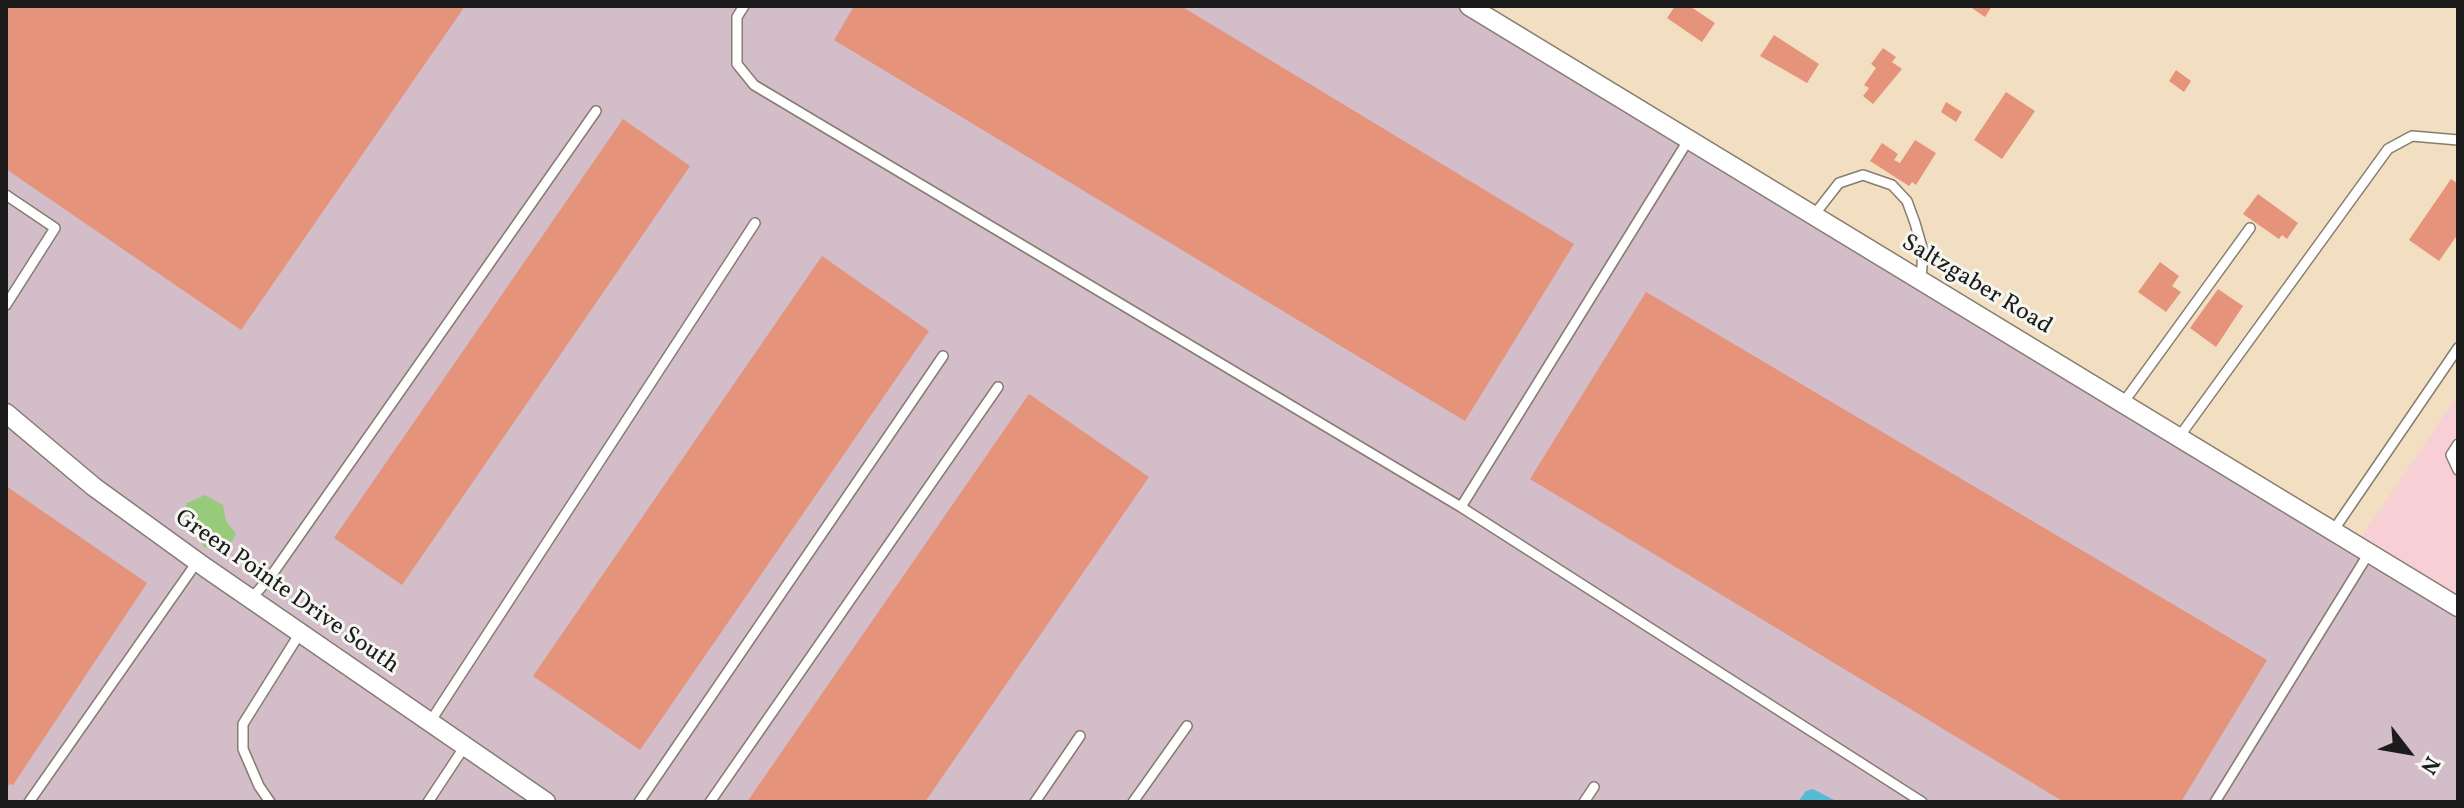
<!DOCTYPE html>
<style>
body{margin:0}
#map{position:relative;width:2464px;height:808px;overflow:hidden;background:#f2dec1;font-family:Vollkorn,serif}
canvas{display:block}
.frame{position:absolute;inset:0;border:8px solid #1c1c1c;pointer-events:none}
.north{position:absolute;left:2368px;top:712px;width:80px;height:80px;-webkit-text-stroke:6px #f6f6f2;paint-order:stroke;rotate:121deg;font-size:22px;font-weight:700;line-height:32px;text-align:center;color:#1c1c1c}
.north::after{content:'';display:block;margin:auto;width:28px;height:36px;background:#1c1c1c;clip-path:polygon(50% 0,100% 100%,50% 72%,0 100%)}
</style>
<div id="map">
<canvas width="2464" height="808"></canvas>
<div class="frame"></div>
<div class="north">N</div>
</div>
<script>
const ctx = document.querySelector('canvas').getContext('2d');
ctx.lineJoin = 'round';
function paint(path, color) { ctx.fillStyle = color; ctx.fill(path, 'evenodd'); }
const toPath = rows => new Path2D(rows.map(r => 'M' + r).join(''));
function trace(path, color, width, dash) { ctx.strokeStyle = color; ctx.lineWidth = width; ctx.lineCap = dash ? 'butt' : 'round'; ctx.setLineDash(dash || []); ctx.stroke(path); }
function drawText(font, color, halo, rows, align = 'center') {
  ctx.font = font + ' Vollkorn,serif'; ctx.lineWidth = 6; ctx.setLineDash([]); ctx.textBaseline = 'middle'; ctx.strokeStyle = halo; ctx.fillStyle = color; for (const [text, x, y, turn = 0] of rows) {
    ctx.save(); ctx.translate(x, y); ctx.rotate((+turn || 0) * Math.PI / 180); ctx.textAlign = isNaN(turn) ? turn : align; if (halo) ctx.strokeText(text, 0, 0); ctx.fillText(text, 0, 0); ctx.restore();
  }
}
const built = toPath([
 [2458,394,2458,596,2361,538]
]);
const industrial = toPath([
 [6,6,1459,6,1689,139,2458,618,2458,802,6,802]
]);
const green = toPath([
 [205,495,223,505,226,521,236,534,228,548,213,550,203,546,198,531,182,517,187,503]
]);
const water = toPath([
 [1813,789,1834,800,1837,802,1798,802,1806,791]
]);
const building = toPath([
 [6,6,465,6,241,330,6,169],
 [854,6,1181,6,1574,244,1465,421,834,40],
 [1675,6,1691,7,1715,23,1702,42,1667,18],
 [1969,6,1992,6,1985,17],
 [1774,35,1819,64,1807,83,1760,56],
 [1883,48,1896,57,1892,62,1902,69,1873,104,1863,96,1869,88,1864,85,1876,68,1871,64],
 [2176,70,2191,81,2184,92,2169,81],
 [2006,92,2035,111,2002,159,1974,140],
 [1946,102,1962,112,1956,122,1941,112],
 [623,119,690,166,402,585,334,538],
 [1915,140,1936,153,1916,185,1912,182,1909,186,1870,161,1882,143,1898,154,1894,160,1900,163],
 [2451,179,2458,184,2458,234,2439,261,2409,240],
 [2258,194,2298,223,2287,239,2282,235,2279,239,2243,214],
 [822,256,929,331,640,750,533,676],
 [2160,262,2179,276,2172,286,2181,292,2166,312,2138,292],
 [2218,289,2243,306,2216,347,2190,328],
 [1646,292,2267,660,2181,802,2064,802,1530,479],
 [1029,394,1149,477,925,802,747,802],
 [6,486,147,583,13,785,10,784,6,789]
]);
const lane = toPath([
 [744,6,737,17,737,64,754,85,1461,507,1689,139],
 [6,195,55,228,6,305],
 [1814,215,1839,183,1863,175,1892,185,1907,201,1915,223,1923,251,1921,281],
 [2123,403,2250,228],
 [2179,437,2388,149,2412,136,2458,140],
 [2458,444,2451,455,2458,470],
 [1461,507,1922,802],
 [2333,531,2458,348],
 [251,599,271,576,596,111],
 [430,722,755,223],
 [29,802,197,562],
 [270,802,259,786,243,749,243,724,300,633],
 [428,802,465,746],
 [639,802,943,356],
 [710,802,998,387],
 [1035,802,1080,736],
 [1133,802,1187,726],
 [1584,802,1594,787],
 [2215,802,2369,553]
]);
const street = toPath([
 [1469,6,2458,607],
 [6,413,94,487,206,568,546,802]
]);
const streetNames = [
 ["Saltzgaber Road",1976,286,31],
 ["Green Pointe Drive South",286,593,35]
];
paint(built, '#f7cfd5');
paint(industrial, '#d2bdc8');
paint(green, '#97ca7a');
paint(water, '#55bad4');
paint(building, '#e6937c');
trace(lane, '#877d6e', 12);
trace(street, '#877d6e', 21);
trace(lane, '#fff', 9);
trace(street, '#fff', 18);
drawText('24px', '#1c1c1c', '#f6f6f2', streetNames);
</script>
